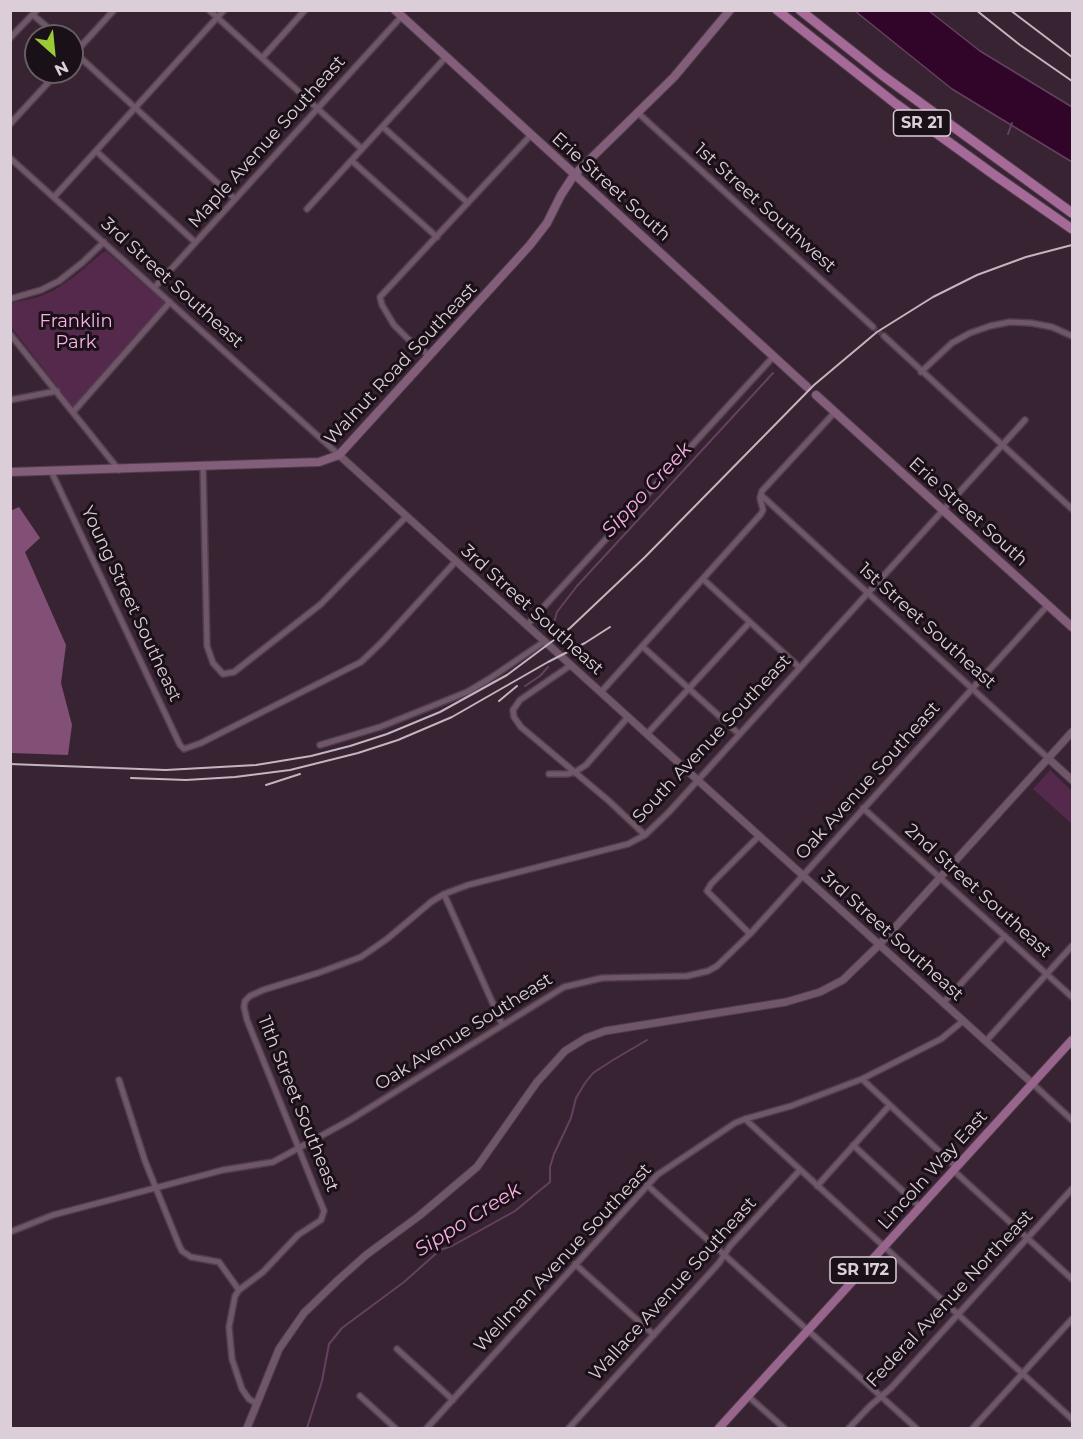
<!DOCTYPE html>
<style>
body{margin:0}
#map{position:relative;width:1083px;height:1439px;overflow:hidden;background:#382333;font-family:Montserrat,sans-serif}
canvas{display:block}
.frame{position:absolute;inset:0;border:12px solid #dcced8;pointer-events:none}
.north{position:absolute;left:24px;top:24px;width:60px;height:60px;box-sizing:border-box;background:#1a1017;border:2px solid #685c64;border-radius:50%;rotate:153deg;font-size:16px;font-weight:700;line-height:24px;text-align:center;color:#dcced8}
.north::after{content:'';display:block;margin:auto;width:21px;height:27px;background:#9acb34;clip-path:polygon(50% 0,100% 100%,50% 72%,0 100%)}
</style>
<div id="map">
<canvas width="1083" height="1439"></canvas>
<div class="frame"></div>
<div class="north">N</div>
</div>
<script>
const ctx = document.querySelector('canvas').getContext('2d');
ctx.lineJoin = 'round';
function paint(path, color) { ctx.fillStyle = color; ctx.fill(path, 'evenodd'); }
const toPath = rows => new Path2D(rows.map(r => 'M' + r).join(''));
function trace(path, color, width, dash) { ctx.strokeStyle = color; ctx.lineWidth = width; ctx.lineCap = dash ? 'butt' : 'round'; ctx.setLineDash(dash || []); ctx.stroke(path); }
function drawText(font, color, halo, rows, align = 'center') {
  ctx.font = font + ' Montserrat,sans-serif'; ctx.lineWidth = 6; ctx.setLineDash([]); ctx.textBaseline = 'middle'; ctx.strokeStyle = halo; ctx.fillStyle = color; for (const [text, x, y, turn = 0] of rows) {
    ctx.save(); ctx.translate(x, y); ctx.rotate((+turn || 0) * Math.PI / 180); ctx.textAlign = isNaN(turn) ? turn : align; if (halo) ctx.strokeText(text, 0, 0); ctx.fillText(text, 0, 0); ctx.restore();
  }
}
const green = toPath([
 [106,251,166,304,74,408,11,327,11,303,35,298,53,291,75,276,102,253],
 [1050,770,1072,791,1072,824,1033,789]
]);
const forest = toPath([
 [19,507,40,538,25,552,66,645,61,683,72,725,68,755,11,753,10,511]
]);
const water = toPath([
 [855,11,929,11,980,51,1072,107,1072,162,952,89,855,11]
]);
const stream = toPath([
 [1008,134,1012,123],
 [552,630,557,612,577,586,773,373],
 [525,686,540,676,548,667],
 [307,1428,322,1381,329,1344,342,1328,404,1282,440,1250,452,1246,515,1211,550,1182,550,1167,554,1154,571,1118,576,1098,585,1083,593,1073,613,1060,647,1040]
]);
const minorTunnel = toPath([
 [873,327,884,336]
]);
const minor = toPath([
 [209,10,362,149],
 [33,15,58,36],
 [10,38,37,10],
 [72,50,235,199],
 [72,56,114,10],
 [262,58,305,10],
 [637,112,873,327],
 [10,124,58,72],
 [383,127,468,203],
 [96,151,195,242],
 [10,158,339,455],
 [352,161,437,237],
 [54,197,224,10],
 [307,209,446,57],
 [154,288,401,17],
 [10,299,41,290,59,281,83,262,104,242],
 [10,334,119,470],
 [884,336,1072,509],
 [430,356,408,339,394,325,382,305,380,297,531,135],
 [921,372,952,343,970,333,990,326,1010,322,1031,323,1052,327,1072,336],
 [10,400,57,391],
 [73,412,170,302],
 [203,466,207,646,213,663,223,674,234,672,321,604,407,516],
 [51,471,180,745,184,749,201,743,361,662,382,642,456,561],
 [761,495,1049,759],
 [703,579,800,668],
 [527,625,774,356],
 [642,646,739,734],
 [571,665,520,700,513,710,514,717,521,727,609,801,645,835],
 [601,692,761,514,763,510,760,498,762,491,835,412],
 [647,734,750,622],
 [320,745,380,727,467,692,489,679,545,641],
 [549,774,567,774,575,772,586,765,628,717],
 [863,808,1072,997],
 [444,894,502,1024],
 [750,934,707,891,711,884,759,836],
 [943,1003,1005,936],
 [986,1041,1072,946],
 [862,1079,956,1167],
 [119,1080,145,1161,179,1245,182,1251,191,1257,219,1262,239,1290],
 [1033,1084,1072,1120],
 [745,1119,1072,1419],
 [853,1145,920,1207],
 [953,1170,1072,1279],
 [647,1185,916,1428],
 [817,1186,889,1106],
 [10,1232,53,1215,223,1170,273,1162,350,1120,564,987,602,978,687,976,708,971,717,966,750,934,1048,605],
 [575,1264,654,1335],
 [397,1349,453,1400],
 [360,1396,395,1428],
 [748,1396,784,1428],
 [257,1404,249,1399,242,1389,232,1359,229,1327,235,1296,239,1290,263,1272,298,1235,321,1220,324,1211,247,1020,244,1007,245,1001,250,996,263,990,318,973,361,957,387,939,431,902,444,894,468,885,628,844,645,835,669,812,1025,420],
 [427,1428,657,1175,735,1123,745,1119,791,1106,862,1079,941,1039,963,1021],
 [569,1428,719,1263,730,1246,800,1170],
 [849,1428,870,1406,891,1388,1072,1189],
 [973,1428,1072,1319]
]);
const tertiary = toPath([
 [339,455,1033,1084],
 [1049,759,1072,780],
 [247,1428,279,1349,304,1313,338,1280,366,1255,419,1216,477,1167,537,1082,565,1051,586,1038,605,1031,786,1002,820,992,843,980,879,945,1072,732]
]);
const secondary = toPath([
 [395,10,807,387],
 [816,395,1072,627],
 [10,472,319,462,339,455,530,245,547,223,561,195,574,175,674,77,730,10]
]);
const primary = toPath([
 [719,1428,1072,1040]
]);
const trunk = toPath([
 [777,10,896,104,993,174,1072,229],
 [800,10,882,75,1072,213]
]);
const rail = toPath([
 [976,10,1020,45,1072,81],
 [1010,10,1072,57],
 [499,701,517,686],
 [10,764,166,770,256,765,311,756,350,746,387,734,440,712,507,675,570,628,645,557,814,385,877,332,933,297,977,275,1026,257,1072,245],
 [131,778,186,780,235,777,290,770,358,753,398,740,452,717,548,662,585,643,610,627],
 [266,785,300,774]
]);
const shields = [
 [922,123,57],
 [863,1270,66]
];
const shieldNames = [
 ["SR 21",922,123],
 ["SR 172",863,1270]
];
const streetNames = [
 ["Maple Avenue Southeast",267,142,-48],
 ["Erie Street South",611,187,42],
 ["1st Street Southwest",765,208,42],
 ["3rd Street Southeast",172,283,42],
 ["Walnut Road Southeast",401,364,-47],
 ["Erie Street South",968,512,42],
 ["Young Street Southeast",131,604,65],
 ["3rd Street Southeast",532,610,42],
 ["1st Street Southeast",927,626,42],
 ["South Avenue Southeast",712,739,-47],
 ["Oak Avenue Southeast",868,781,-48],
 ["2nd Street Southeast",978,891,42],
 ["3rd Street Southeast",892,936,42],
 ["Oak Avenue Southeast",464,1032,-32],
 ["11th Street Southeast",298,1104,68],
 ["Lincoln Way East",933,1170,-48],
 ["Wellman Avenue Southeast",563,1258,-47],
 ["Wallace Avenue Southeast",673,1289,-48],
 ["Federal Avenue Northeast",950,1299,-47]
];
const parkNames = [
 ["Franklin",76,322],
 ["Park",76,343]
];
const waterNames = [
 ["Sippo Creek",647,490,-47],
 ["Sippo Creek",468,1220,-32]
];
paint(green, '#54294b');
paint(forest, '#825076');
paint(water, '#310529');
trace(water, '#64415e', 1.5);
trace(stream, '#64415e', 2);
trace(minorTunnel, '#513d4c', 5, [5, 2.5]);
trace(minor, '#503e4b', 8);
trace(tertiary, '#503e4b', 9);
trace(secondary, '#503e4b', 10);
trace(primary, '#503e4b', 10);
trace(trunk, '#503e4b', 11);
trace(minor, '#6f5769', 5);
trace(tertiary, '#6f5769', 7);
trace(secondary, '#835e7a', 8);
trace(primary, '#98658c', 8);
trace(trunk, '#a66a98', 9);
trace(rail, '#c3b4bf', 2);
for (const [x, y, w] of shields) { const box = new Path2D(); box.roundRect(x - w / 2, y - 13, w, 26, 4.5); ctx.fillStyle = '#1a1017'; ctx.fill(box); trace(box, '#dcced8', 1.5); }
drawText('bold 16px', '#dcced8', null, shieldNames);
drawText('18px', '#dcced8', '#1a1017', streetNames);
drawText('18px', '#fcb0e9', '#1a1017', parkNames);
drawText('italic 20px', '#f9ace5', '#1a1017', waterNames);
</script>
